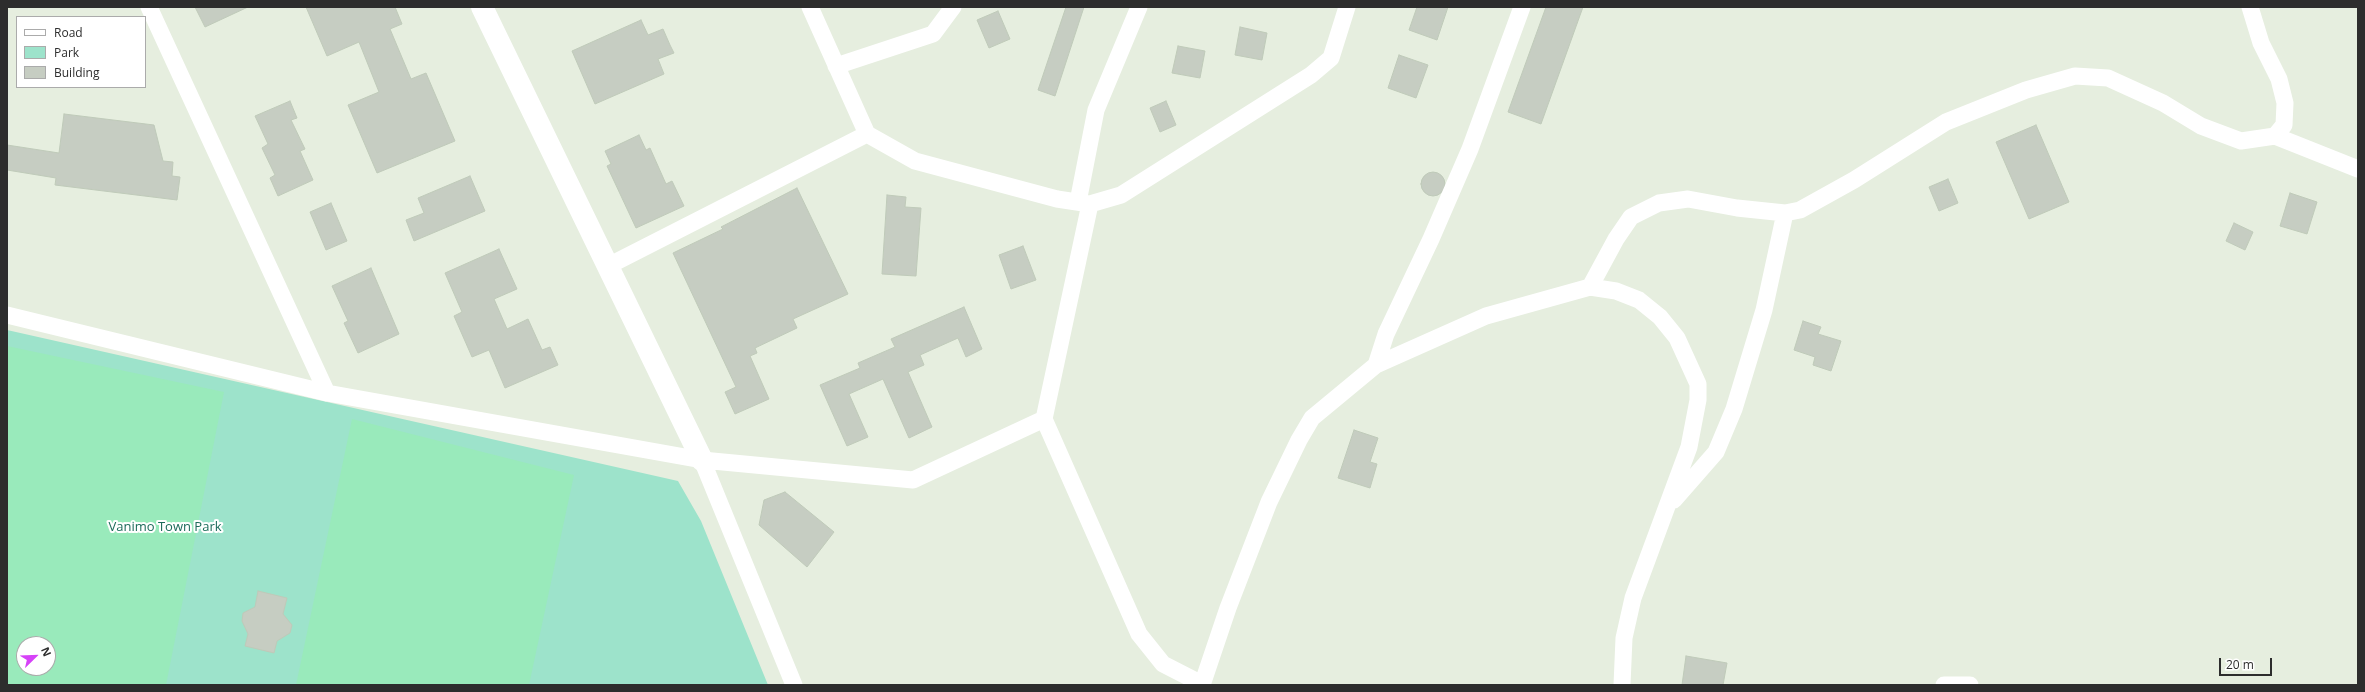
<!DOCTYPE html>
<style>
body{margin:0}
#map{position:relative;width:2365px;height:692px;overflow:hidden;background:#e6eedf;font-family:"Open Sans",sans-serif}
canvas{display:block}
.frame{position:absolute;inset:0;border:8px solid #2d2d2d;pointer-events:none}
.legend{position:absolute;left:16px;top:16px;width:130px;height:72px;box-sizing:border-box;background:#fff;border:1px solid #ababab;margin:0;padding:5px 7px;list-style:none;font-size:12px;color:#2d2d2d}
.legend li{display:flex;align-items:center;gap:8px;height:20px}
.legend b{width:20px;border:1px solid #ababab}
.north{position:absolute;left:16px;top:636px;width:40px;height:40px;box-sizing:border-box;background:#fff;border:1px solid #ababab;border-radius:50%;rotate:67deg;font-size:11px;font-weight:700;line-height:16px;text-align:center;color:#2d2d2d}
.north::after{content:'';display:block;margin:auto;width:14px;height:18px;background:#d642f8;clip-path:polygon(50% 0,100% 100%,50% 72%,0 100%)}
.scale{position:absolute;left:2219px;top:658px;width:53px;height:18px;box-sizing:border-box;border:2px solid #2d2d2d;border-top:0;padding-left:5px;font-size:12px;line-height:14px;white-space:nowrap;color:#2d2d2d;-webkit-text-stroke:3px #fff;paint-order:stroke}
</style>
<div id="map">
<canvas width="2365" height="692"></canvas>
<div class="frame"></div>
<ul class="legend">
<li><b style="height:5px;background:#fff"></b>Road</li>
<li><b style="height:11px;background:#9de3cb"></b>Park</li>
<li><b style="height:11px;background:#c6cdc2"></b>Building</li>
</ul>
<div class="north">N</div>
<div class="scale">20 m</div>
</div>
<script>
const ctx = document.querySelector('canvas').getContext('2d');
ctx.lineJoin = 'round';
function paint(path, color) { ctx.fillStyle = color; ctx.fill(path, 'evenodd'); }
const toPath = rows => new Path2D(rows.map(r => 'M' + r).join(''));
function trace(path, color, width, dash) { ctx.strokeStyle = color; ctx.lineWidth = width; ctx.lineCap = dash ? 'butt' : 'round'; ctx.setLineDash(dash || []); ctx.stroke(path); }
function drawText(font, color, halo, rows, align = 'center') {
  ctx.font = font + ' "Open Sans",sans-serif'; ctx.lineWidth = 4; ctx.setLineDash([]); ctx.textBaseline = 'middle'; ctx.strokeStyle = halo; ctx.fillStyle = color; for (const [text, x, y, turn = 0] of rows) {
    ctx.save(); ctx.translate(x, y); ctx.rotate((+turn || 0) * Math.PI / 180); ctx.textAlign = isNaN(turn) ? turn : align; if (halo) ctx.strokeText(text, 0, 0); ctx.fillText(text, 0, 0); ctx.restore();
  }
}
const green = toPath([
 [7,330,678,481,701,521,768,685,7,685],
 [24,644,48,644,48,668,24,668]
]);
const pitch = toPath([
 [7,346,224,392,166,685,7,685],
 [24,644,48,644,48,668,24,668],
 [352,419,574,475,529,685,296,685]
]);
const building = toPath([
 [195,7,248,7,205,27,195,7],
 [306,7,395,7,402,24,390,29,411,79,426,73,455,141,377,173,348,105,379,92,359,42,327,56,306,7],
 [1066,7,1084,7,1055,96,1038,90,1066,7],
 [1417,7,1448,7,1437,40,1409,30,1417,7],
 [1546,7,1583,7,1541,124,1508,112,1546,7],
 [998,11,1010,39,989,48,977,20,998,11],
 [641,20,648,35,663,29,670,45,674,53,658,59,664,74,595,104,572,51,641,20],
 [1240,27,1267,33,1262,60,1235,55,1240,27],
 [1178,46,1205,51,1200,78,1172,73,1178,46],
 [1399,55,1428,65,1416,98,1388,88,1399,55],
 [290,101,297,118,291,120,305,149,300,151,313,180,278,196,270,178,275,175,262,148,268,144,255,116,290,101],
 [1166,101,1176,125,1160,132,1150,108,1166,101],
 [64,114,154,125,163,161,173,162,172,176,180,177,177,200,55,185,56,178,7,170,7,145,59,153,64,114],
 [2036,125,2069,202,2029,219,1996,142,2036,125],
 [639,135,646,150,650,148,666,184,672,181,684,206,636,228,607,166,611,164,605,151,639,135],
 '1421 184a12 12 0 1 1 24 0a12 12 0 1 1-24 0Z',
 [470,176,485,211,414,241,406,220,424,213,418,198,470,176],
 [1948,179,1958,203,1939,211,1929,187,1948,179],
 [797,188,848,294,793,319,797,328,755,348,757,353,750,356,769,399,735,414,725,392,736,387,673,253,723,229,721,227,797,188],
 [2290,193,2317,202,2307,234,2280,226,2290,193],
 [887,195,906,197,905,207,921,208,916,276,882,274,887,195],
 [331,203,347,241,326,250,310,212,331,203],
 [2234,223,2253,232,2245,250,2226,241,2234,223],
 [1023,246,1036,280,1011,289,999,255,1023,246],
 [499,249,517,289,494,299,507,329,528,319,542,350,550,347,558,365,505,388,489,350,472,357,454,316,462,312,445,273,499,249],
 [371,268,399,334,358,353,344,323,348,321,332,286,371,268],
 [964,307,982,349,966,357,958,338,920,355,924,365,908,372,932,427,909,438,883,379,849,394,868,437,847,446,820,385,860,368,858,363,895,347,891,339,964,307],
 [1803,321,1821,327,1818,334,1841,341,1831,371,1813,365,1815,357,1794,350,1803,321],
 [1354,430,1378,438,1370,462,1377,464,1370,488,1338,478,1354,430],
 [785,492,834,532,807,567,759,525,764,500,785,492],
 [258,591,287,598,283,614,292,625,290,633,277,641,274,653,245,646,248,634,242,621,243,613,255,607,258,591],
 [1686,656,1727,663,1723,685,1682,685,1686,656]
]);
const street = toPath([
 [149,7,327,393],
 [810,7,867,134,915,161,1057,199,1090,204,1121,195,1311,75,1331,58,1347,7],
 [836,66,933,34,953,7],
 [2275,136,2358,169],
 [1078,202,1096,110,1139,7],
 [608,266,867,134],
 [1590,287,1616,239,1631,217,1659,203,1688,199,1737,208,1785,213,1800,210,1854,180,1946,122,2026,90,2075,76,2108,78,2163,103,2201,126,2241,141,2275,136,2284,125,2285,103,2279,79,2261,43,2250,7],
 [7,315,327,393,702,460,913,480,1044,419,1090,204],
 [1376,365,1486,316,1590,287,1616,291,1639,300,1660,317,1677,338,1698,384,1698,400,1689,447,1633,598,1624,638,1622,685],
 [1044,419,1139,634,1163,664,1202,684],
 [702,460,794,685],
 [1674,500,1716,452,1734,409,1764,310,1785,213],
 [1202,685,1228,608,1269,502,1299,440,1312,418,1376,365,1386,334,1431,239,1470,149,1522,7],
 [1944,685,1970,685]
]);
const secondary = toPath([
 [482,7,702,460]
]);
const parkNames = [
 ["Vanimo Town Park",165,527]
];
paint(green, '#9de3cb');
paint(pitch, '#99eabb');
paint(building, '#c6cdc2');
trace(building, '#bfcab9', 1);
trace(street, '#fff', 17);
trace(secondary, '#fff', 22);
drawText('13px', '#1c6b5a', '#fff', parkNames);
</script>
